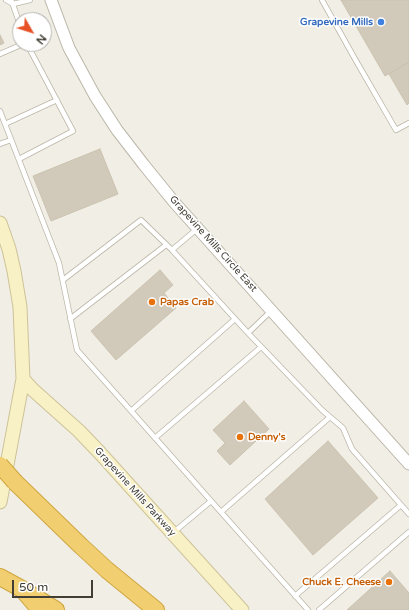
<!DOCTYPE html>
<style>
body{margin:0}
#map{position:relative;width:409px;height:610px;overflow:hidden;background:#f1eee5;font-family:"Varela Round",sans-serif}
canvas{display:block}
.north{position:absolute;left:12px;top:12px;width:40px;height:40px;box-sizing:border-box;background:#fff;border:1px solid #b3b2ae;border-radius:50%;rotate:129deg;font-size:11px;font-weight:700;line-height:16px;text-align:center;color:#423e35}
.north::after{content:'';display:block;margin:auto;width:14px;height:18px;background:#e75126;clip-path:polygon(50% 0,100% 100%,50% 72%,0 100%)}
.scale{position:absolute;left:12px;top:580px;width:81px;height:18px;box-sizing:border-box;border:2px solid #423e35;border-top:0;padding-left:5px;font-size:12px;line-height:14px;white-space:nowrap;color:#423e35;-webkit-text-stroke:3px #fff;paint-order:stroke}
</style>
<div id="map">
<canvas width="409" height="610"></canvas>
<div class="north">N</div>
<div class="scale">50 m</div>
</div>
<script>
const ctx = document.querySelector('canvas').getContext('2d');
ctx.lineJoin = 'round';
function paint(path, color) { ctx.fillStyle = color; ctx.fill(path, 'evenodd'); }
const toPath = rows => new Path2D(rows.map(r => 'M' + r).join(''));
function trace(path, color, width, dash) { ctx.strokeStyle = color; ctx.lineWidth = width; ctx.lineCap = dash ? 'butt' : 'round'; ctx.setLineDash(dash || []); ctx.stroke(path); }
function drawText(font, color, halo, rows, align = 'center') {
  ctx.font = font + ' "Varela Round",sans-serif'; ctx.lineWidth = 3; ctx.setLineDash([]); ctx.textBaseline = 'middle'; ctx.strokeStyle = halo; ctx.fillStyle = color; for (const [text, x, y, turn = 0] of rows) {
    ctx.save(); ctx.translate(x, y); ctx.rotate((+turn || 0) * Math.PI / 180); ctx.textAlign = isNaN(turn) ? turn : align; if (halo) ctx.strokeText(text, 0, 0); ctx.fillText(text, 0, 0); ctx.restore();
  }
}
const building = toPath([
 [341,0,409,0,409,62,385,76,341,0],
 [0,35,4,43,0,45,0,35],
 [409,62,409,103,407,105,389,74,409,62],
 [100,149,118,194,51,221,33,176,100,149],
 [160,270,173,285,164,293,176,308,116,360,91,331,160,270],
 [244,401,269,429,230,465,217,451,225,443,213,430,244,401],
 [328,441,378,498,313,555,265,499,328,441],
 [390,571,409,593,409,610,347,610,390,571]
]);
const service = toPath([
 [6,0,13,4,30,0],
 [322,0,355,59,396,130,409,123],
 [12,2,20,25],
 [0,54,23,44],
 [0,111,59,263,77,350,308,610],
 [5,124,57,100],
 [0,144,11,140],
 [19,159,73,131,27,44],
 [172,250,198,228],
 [63,280,141,220,172,250,248,333,322,410,343,428,352,449,409,514],
 [70,319,166,245],
 [248,333,272,310],
 [131,411,235,319],
 [155,438,261,347],
 [221,512,330,417],
 [174,532,211,501],
 [295,596,401,505],
 [319,610,409,532]
]);
const tertiary = toPath([
 [51,0,69,48,95,96,117,130,144,165,174,202,409,464]
]);
const secondary = toPath([
 [0,223,9,249,14,271,20,307,23,379,0,502],
 [23,379,32,389,79,431,100,453,242,610]
]);
const motorway = toPath([
 [15,482,81,546,107,570,156,610],
 [0,577,22,589,40,610],
 [32,595,56,610]
]);
const motorwayBridge = toPath([
 [0,465,15,482]
]);
const markers = [
 [381,22,4,"#3f7fe0"],
 [152,302,4,"#e8710a"],
 [240,437,4,"#e8710a"],
 [389,582,4,"#e8710a"]
];
const shopNames = [
 ["Grapevine Mills",373,22]
];
const streetNames = [
 ["Grapevine Mills Circle East",213,244,48],
 ["Grapevine Mills Parkway",135,492,48]
];
const foodNames = [
 ["Papas Crab",160,302],
 ["Denny's",248,437],
 ["Chuck E. Cheese",381,582,"right"]
];
paint(building, '#d1cabb');
trace(building, '#cbc2af', 1);
trace(service, '#bbb6a8', 6);
trace(tertiary, '#bbb6a8', 13);
trace(secondary, '#cdc298', 15);
trace(motorway, '#cfa541', 18);
trace(service, '#fff', 4.5);
trace(tertiary, '#fff', 11);
trace(secondary, '#f9f1c6', 13);
trace(motorway, '#f1cf70', 16);
trace(motorwayBridge, '#cfa541', 18, []);
trace(motorwayBridge, '#f1cf70', 16);
for (const [x, y, r, color] of markers) { const dot = new Path2D(); dot.arc(x, y, r, 0, 2 * Math.PI); ctx.fillStyle = color; ctx.fill(dot); trace(dot, '#fff', 1.5); }
drawText('bold 10px', '#366cbe', '#fff', shopNames, 'right');
drawText('10px', '#423e35', '#fff', streetNames);
drawText('bold 10px', '#c56008', '#fff', foodNames, 'left');
</script>
